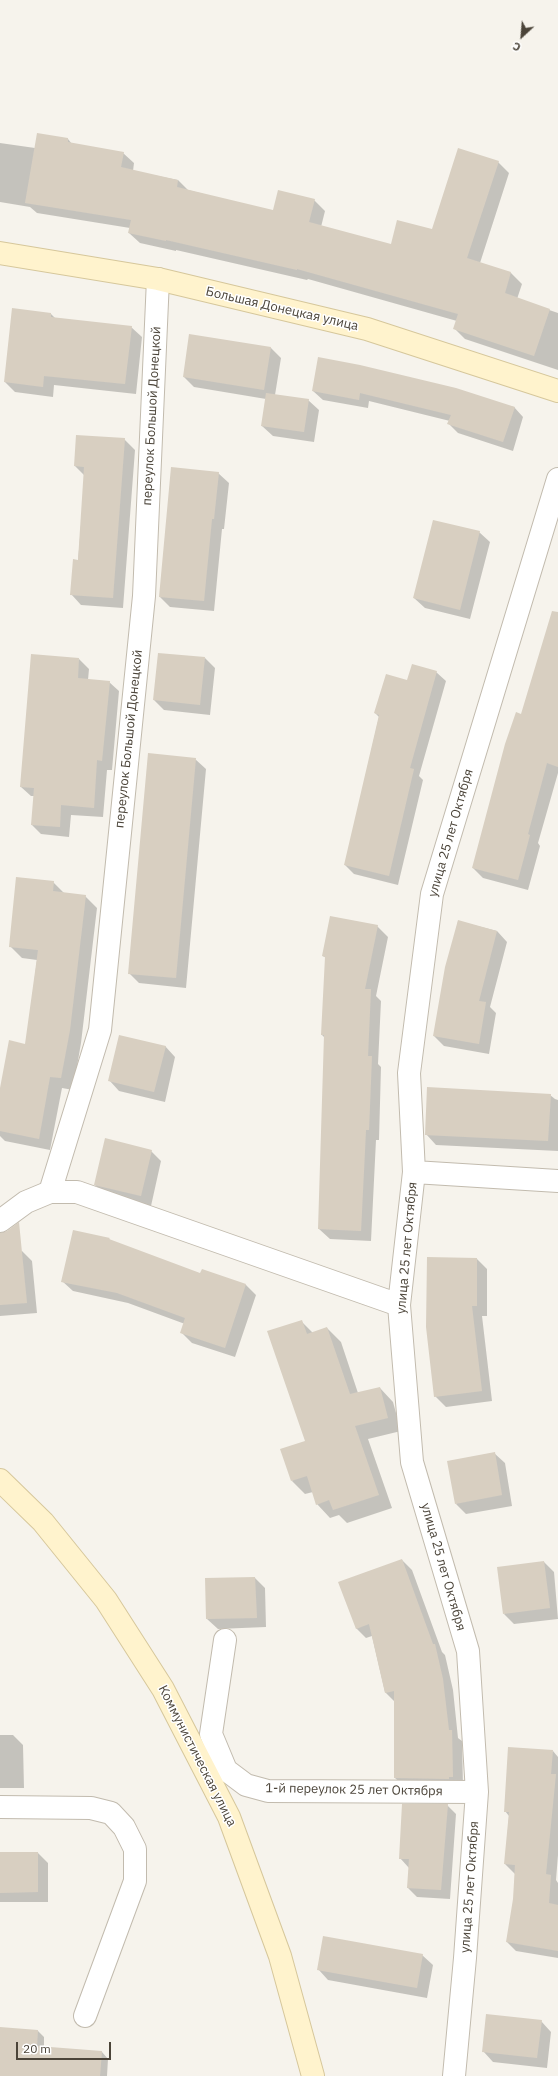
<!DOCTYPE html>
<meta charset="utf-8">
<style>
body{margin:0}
#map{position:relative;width:558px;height:2076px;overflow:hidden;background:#f6f3ec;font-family:"IBM Plex Sans",sans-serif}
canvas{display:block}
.north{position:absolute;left:502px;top:16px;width:40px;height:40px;-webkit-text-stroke:3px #fff;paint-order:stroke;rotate:206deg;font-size:11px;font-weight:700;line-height:16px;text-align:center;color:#4b4439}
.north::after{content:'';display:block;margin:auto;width:14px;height:18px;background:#4b4439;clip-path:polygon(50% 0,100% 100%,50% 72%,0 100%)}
.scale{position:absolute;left:16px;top:2042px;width:95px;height:18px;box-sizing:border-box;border:2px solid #4b4439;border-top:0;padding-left:5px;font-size:12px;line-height:14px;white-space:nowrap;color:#4b4439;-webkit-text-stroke:3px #fff;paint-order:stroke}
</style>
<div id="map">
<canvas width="558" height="2076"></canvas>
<div class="north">С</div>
<div class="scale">20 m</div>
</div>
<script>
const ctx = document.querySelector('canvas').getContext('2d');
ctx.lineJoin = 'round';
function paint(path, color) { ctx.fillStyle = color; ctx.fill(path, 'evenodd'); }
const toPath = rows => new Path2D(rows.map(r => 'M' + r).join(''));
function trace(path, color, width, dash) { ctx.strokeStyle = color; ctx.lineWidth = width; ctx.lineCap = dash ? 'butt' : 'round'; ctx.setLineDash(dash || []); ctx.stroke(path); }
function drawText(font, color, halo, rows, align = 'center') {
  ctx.font = font + ' "IBM Plex Sans",sans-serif'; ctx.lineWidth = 3; ctx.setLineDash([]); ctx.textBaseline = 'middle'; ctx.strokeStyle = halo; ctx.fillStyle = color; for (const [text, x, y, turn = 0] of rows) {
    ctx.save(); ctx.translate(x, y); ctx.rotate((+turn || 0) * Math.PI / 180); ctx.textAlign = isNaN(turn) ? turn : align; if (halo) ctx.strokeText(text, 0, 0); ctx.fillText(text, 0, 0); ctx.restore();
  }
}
const shadow = toPath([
 [68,139,72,144,123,153,134,163,133,171,178,180,188,190,274,212,314,200,325,211,321,227,391,246,432,230,498,162,509,173,480,263,511,273,522,284,517,299,558,313,558,370,465,339,454,328,457,321,308,279,307,280,176,250,176,251,140,243,129,233,130,228,37,213,30,207,0,202,0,143,35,148],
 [51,314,55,318,131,327,142,337,136,394,54,385,53,397,15,392,5,382],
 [190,335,271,348,281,358,275,395,308,400,319,410,314,442,273,436,262,426,266,399,194,387,184,377],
 [319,358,514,407,523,417,513,451,458,433,449,424,450,421,369,401,368,408,323,400,313,391],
 [124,439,135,450,123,608,81,605,71,594,78,561,85,476,75,466],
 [218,473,229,483,224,529,222,529,214,611,170,607,160,597],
 [479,532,490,542,470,619,425,608,414,598],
 [558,630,558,773,538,843,540,846,528,890,483,878,473,868],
 [205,658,215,668,210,715,164,710,154,700],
 [79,659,89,669,88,680,109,682,119,691,112,770,107,770,103,817,71,815,69,837,41,834,32,825,34,796,31,796,21,787],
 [436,672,446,681,419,776,423,780,398,885,354,874,345,865,379,717,375,713,408,682],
 [195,759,206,769,186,988,139,983,129,973],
 [53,882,64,893,85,896,97,908,81,1043,73,1090,62,1088,50,1150,5,1141,0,1136,0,1093,26,1045,37,960,22,958,10,946],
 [458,921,497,931,507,942,490,1007,496,1013,489,1054,444,1046,434,1036],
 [377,926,388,937,376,996,381,1001,378,1064,381,1067,379,1140,376,1140,371,1241,330,1239,319,1229,325,1038,322,1035,326,958,323,956],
 [165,1046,175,1057,165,1102,119,1091,109,1080],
 [550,1095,555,1099,558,1100,558,1151,436,1145,426,1134],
 [151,1151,161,1161,151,1206,106,1195,95,1185],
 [109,1239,112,1242,201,1274,246,1285,256,1295,235,1357,192,1343,182,1333,185,1324,128,1303,73,1291,62,1281],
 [22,1251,32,1261,37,1313,0,1316,0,1253],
 [477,1259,487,1269,487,1316,482,1316,492,1401,446,1407,435,1396],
 [301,1321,313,1333,327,1328,341,1342,358,1393,380,1388,393,1402,401,1431,368,1439,392,1508,347,1523,339,1515,330,1518,317,1504,313,1492,305,1494,292,1481,306,1442],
 [494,1453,505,1463,512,1506,466,1514,456,1504],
 [402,1560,412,1570,442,1652,445,1655,453,1690,458,1738,462,1741,463,1787,406,1788,395,1778,395,1702,385,1692,372,1636,366,1638,356,1628],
 [544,1562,554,1572,558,1619,514,1624,504,1614],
 [255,1578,265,1588,266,1627,218,1629,207,1619],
 [0,1735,13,1735,23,1745,24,1788,0,1788],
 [553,1751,558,1757,558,1855,556,1880,558,1883,558,1958,516,1951,507,1942,514,1899,515,1874,505,1864,509,1816,505,1811],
 [447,1805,456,1814,450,1899,417,1897,408,1888,409,1868,400,1858],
 [0,1853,38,1853,48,1863,48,1902,0,1902],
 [422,1955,433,1965,427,1998,328,1980,318,1969],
 [541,2021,551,2032,547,2068,493,2062,483,2051],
 [0,2028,38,2031,44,2037,44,2048,102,2052,108,2059,107,2076,0,2076]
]);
const building = toPath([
 [37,133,68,138,68,142,124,152,121,167,178,180,177,187,273,210,278,190,315,199,309,222,391,244,397,220,432,229,458,148,499,161,467,258,511,272,505,293,550,309,534,356,453,329,458,314,297,269,297,270,166,240,166,241,128,233,131,220,25,203],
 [12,308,51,313,51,317,132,326,125,384,44,376,43,387,4,382],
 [189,334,271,347,264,390,183,377],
 [318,357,360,365,456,388,515,407,503,442,447,424,451,415,360,393,359,400,312,391],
 [266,393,309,399,304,432,261,426],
 [76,435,125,438,113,598,70,595,73,559,78,560,84,467,74,466],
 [171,467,219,472,214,519,212,519,204,601,159,597],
 [433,520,480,531,460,610,413,598],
 [552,611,558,612,558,767,547,763,528,834,530,835,518,880,472,868,505,744,516,712,521,714],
 [158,653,205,657,200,705,153,700],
 [31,654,79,658,78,678,110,681,102,761,97,760,94,808,61,805,60,827,31,825,34,788,20,787],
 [412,664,437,671,410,768,414,769,389,876,344,865,379,715,374,713,386,674,407,680],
 [148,753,196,758,176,978,128,974],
 [16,877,54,881,53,891,86,895,70,1030,61,1078,50,1077,39,1139,0,1131,0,1088,9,1040,25,1044,38,950,9,947],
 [330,916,378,925,365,989,371,989,368,1056,372,1056,369,1130,366,1130,361,1231,318,1229,324,1035,321,1035,325,957,322,956],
 [458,920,497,931,479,1001,486,1002,479,1044,433,1036,445,967],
 [119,1035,166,1046,154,1092,108,1081],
 [427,1087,551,1094,548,1141,425,1135],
 [105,1138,152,1150,141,1196,94,1185],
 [19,1222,27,1303,0,1305,0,1233,7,1231],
 [73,1230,110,1238,109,1239,200,1273,202,1269,246,1284,225,1348,180,1333,185,1318,117,1293,61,1282],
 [427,1257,477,1258,477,1306,472,1306,482,1391,434,1397,426,1327],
 [302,1320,307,1334,327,1327,350,1394,380,1387,388,1418,355,1426,379,1495,333,1510,329,1500,316,1505,307,1476,291,1481,280,1449,305,1441,267,1331],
 [495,1452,502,1495,455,1504,447,1461],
 [402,1559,433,1644,435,1644,443,1679,449,1730,452,1730,453,1777,449,1777,449,1779,394,1778,394,1691,385,1693,369,1624,356,1629,338,1582],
 [544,1561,550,1608,503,1614,497,1567],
 [255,1577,257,1618,206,1619,205,1578],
 [508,1747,553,1750,551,1774,556,1774,546,1874,551,1875,549,1903,558,1905,558,1951,506,1942,513,1899,515,1865,504,1864,509,1812,504,1812],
 [402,1804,448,1804,441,1890,407,1888,409,1859,399,1859],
 [0,1852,38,1852,38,1892,0,1893],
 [323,1936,423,1954,417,1988,317,1970],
 [486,2014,542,2020,537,2058,482,2052],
 [0,2027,38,2030,37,2046,102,2051,100,2076,0,2076]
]);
const street = toPath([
 [414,1172,558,1181],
 [50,1192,100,1030,144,596,158,279],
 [0,1221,26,1202,50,1192,77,1192,399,1305],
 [225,1640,211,1734,226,1770,246,1785,268,1791,477,1792],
 [0,1807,91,1808,111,1813,124,1827,135,1849,135,1881,85,2016],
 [454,2076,465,1958,477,1792,468,1651,412,1462,399,1305,414,1172,409,1073,432,894,558,479]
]);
const secondary = toPath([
 [0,253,158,279,367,329,558,391],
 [0,1480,43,1522,106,1600,163,1689,229,1817,280,1956,313,2076]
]);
const streetNames = [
 ["Большая Донецкая улица",282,309,13],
 ["переулок Большой Донецкой",152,416,-87],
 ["переулок Большой Донецкой",129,739,-84],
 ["улица 25 лет Октября",451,833,-74],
 ["улица 25 лет Октября",407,1248,-85],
 ["улица 25 лет Октября",443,1567,74],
 ["Коммунистическая улица",197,1756,63],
 ["1-й переулок 25 лет Октября",354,1790,1],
 ["улица 25 лет Октября",470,1887,-86]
];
paint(shadow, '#0003');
paint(building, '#d8cfc1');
trace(street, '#c2bbae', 24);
trace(secondary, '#d6c79b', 24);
trace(street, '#fff', 22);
trace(secondary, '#fff3cd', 22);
drawText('13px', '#4b4439', '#fff', streetNames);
</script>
